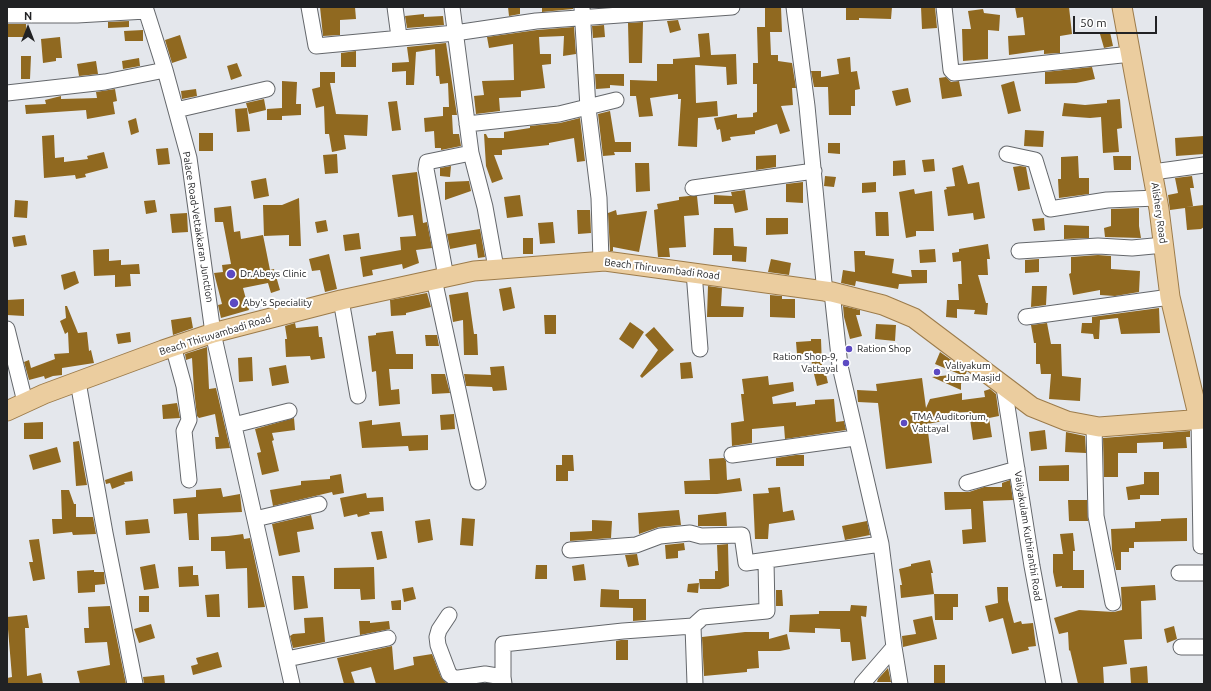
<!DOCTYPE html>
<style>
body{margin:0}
#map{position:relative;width:1211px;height:691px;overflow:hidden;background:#e4e7ec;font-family:Ubuntu,sans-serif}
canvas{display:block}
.frame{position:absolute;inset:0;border:8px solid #212224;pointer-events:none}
.north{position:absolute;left:8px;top:8px;width:40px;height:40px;-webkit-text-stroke:3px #fff;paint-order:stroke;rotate:0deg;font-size:11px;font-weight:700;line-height:16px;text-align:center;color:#212224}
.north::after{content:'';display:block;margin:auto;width:14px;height:18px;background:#212224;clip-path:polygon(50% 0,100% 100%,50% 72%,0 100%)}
.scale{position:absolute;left:1073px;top:16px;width:84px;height:18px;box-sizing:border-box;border:2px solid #212224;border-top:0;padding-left:5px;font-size:12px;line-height:14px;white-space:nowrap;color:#212224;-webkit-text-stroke:3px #fff;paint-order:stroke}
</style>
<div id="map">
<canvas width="1211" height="691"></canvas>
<div class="frame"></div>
<div class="north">N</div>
<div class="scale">50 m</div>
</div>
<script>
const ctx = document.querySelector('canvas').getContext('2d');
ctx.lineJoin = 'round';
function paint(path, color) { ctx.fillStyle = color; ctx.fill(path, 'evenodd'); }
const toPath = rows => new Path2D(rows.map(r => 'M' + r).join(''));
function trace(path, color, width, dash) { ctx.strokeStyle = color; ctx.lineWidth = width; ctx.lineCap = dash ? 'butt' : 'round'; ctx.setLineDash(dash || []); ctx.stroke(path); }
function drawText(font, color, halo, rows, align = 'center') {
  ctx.font = font + ' Ubuntu,sans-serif'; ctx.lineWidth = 4; ctx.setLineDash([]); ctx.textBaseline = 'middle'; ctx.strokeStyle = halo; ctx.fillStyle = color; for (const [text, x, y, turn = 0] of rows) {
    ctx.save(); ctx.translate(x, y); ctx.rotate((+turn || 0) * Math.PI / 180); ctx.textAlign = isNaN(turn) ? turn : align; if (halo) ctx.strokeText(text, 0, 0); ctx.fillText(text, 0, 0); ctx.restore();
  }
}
const building = toPath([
 [320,7,355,7,356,19,340,20,340,35,323,36],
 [508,7,520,7,520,14,509,16],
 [542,7,573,7,573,9,542,12],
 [765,7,781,7,782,32,770,32,771,55,778,55,778,61,792,63,796,88,792,88,793,105,781,106,790,131,780,134,777,124,755,131,755,134,730,137,731,140,722,142,720,129,717,130,714,118,737,114,737,118,753,117,753,113,757,112,757,84,753,84,753,63,758,63,757,27,765,27],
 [846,7,892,7,891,19,859,18,859,20,846,20],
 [921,7,935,7,937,28,922,29],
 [1015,7,1069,7,1072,34,1060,36,1060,53,1044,54,1044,50,1009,55,1008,36,1025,35,1023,17,1017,18],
 [983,9,984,13,1000,15,999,31,988,30,988,59,963,61,962,29,971,29,968,11],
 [424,14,424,17,443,16,444,25,407,28,405,16],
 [678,20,681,30,670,33,667,21],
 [129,21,129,27,108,28,108,22],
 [643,22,642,63,629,63,628,23],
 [7,24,26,24,27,37,7,37],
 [604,25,605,37,593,38,592,26],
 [574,27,576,54,563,56,564,36,539,37,540,54,551,54,551,64,542,65,545,88,521,91,521,97,499,98,500,111,476,114,474,96,484,95,482,81,514,80,513,44,489,48,487,37,537,30],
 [143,30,143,41,125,41,124,31],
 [1110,32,1113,46,1104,48,1100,34],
 [709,33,711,55,736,54,737,84,727,85,726,67,695,65,696,103,717,101,718,116,698,118,697,147,678,146,681,99,678,99,678,94,650,98,653,116,639,117,636,96,630,96,630,80,657,81,657,64,673,64,673,59,700,57,698,34],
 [180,35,187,58,172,63,165,40],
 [60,37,62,58,56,58,56,61,43,63,41,39],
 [446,43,457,115,452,115,453,134,459,134,461,146,441,150,441,148,435,148,434,131,425,132,424,118,443,116,443,107,449,107,448,83,440,84,439,76,436,76,435,49,416,52,414,85,406,85,406,71,392,72,392,63,409,62,407,47],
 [356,51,356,67,341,67,341,53],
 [21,56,31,56,30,79,21,79],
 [850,57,851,72,857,71,860,89,855,90,855,106,851,106,851,115,829,115,828,87,814,87,811,71,821,71,821,77,839,74,837,59],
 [139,58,140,66,123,69,122,61],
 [96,61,98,74,79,76,77,64],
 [237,63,242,76,231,80,227,66],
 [1092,67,1095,79,1076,83,1045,84,1045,72],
 [320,72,335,72,335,83,330,83,336,114,368,115,367,136,344,135,346,149,332,152,329,134,325,134,324,106,316,108,312,89,320,87],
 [595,74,624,74,624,86,610,85,610,88,596,89],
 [946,77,951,82,959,81,962,96,942,99,939,78],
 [282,81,297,82,296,104,301,104,301,115,282,116,282,120,267,120,267,109,282,108],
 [1014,81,1021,111,1008,114,1001,85],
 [908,88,911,102,896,106,892,91],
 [115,89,117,101,113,102,115,114,87,119,86,110,26,114,25,105,46,104,45,100,61,96,61,99,97,98,96,92],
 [196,89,197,96,182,99,181,91],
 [264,99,266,110,249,114,246,103],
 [1120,99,1122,128,1117,129,1119,152,1103,153,1101,117,1090,118,1062,116,1064,103,1085,105,1107,103,1107,100],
 [397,101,401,130,392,131,388,102],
 [247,108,250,131,237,132,235,109],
 [610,111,615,142,631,142,631,152,614,152,615,155,603,156,598,114],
 [136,118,139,132,131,135,128,121],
 [580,118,585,161,577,162,574,138,549,143,549,145,502,150,502,155,494,155,503,179,492,183,486,166,484,134,486,134,488,138,504,138,504,132,530,128,530,126,560,123],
 [1025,130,1044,131,1043,147,1024,146],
 [199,133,213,133,213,151,199,151],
 [54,135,55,158,64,157,64,162,88,159,87,156,104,152,108,168,85,174,86,177,76,179,75,175,44,178,42,136],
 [1204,136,1204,154,1176,156,1175,138],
 [828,143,840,143,840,154,828,153],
 [168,148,170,164,158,165,156,149],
 [337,154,338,173,325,174,323,155],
 [776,155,776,167,756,170,756,156],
 [1078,156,1079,178,1089,178,1089,194,1059,198,1058,179,1061,179,1061,157],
 [1113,156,1131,156,1131,170,1114,170],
 [934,159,935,171,924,172,922,160],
 [905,160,906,175,893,176,893,161],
 [635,163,649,163,650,191,636,192],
 [963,165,968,184,979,182,985,218,974,220,973,213,948,216,944,190,947,189,946,187,955,186,952,168],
 [451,166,450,177,440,176,440,168],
 [1020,166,1026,167,1030,189,1018,191,1013,167],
 [417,172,423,223,427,222,432,248,416,250,419,263,403,269,402,264,372,270,373,275,363,277,360,257,401,250,400,237,416,236,413,215,398,217,392,175],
 [825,176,836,177,834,187,824,186],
 [1192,176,1194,188,1190,188,1193,206,1186,207,1204,205,1204,227,1201,229,1187,230,1185,208,1170,210,1168,195,1178,193,1175,178],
 [266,178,269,196,254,199,251,181],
 [469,181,471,191,445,200,445,182],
 [803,182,803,203,786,202,786,184],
 [876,182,876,192,862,193,862,183],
 [914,189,915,194,932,191,934,231,916,231,916,236,906,238,899,192],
 [745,190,748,210,735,213,733,204,714,204,714,195,732,196,731,192],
 [520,195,523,216,507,218,504,197],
 [689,196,697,196,699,215,684,216,686,247,669,248,670,257,658,257,654,210,658,209,657,204,679,200,679,197],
 [299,198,301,246,289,246,289,235,264,236,263,205,282,205],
 [15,200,28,201,27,218,14,217],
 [155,200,157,212,146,214,144,201],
 [231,206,234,232,240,231,241,239,263,235,270,270,274,269,280,290,271,293,268,283,243,288,249,310,221,318,218,305,222,304,214,273,223,272,222,265,231,264,223,222,215,222,214,208],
 [1139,208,1139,226,1141,238,1105,237,1104,228,1111,226,1111,209],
 [577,210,590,210,591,233,578,234],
 [616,210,617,215,647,211,639,252,613,247,613,251,610,251,608,213],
 [875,212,888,212,889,236,876,236],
 [187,213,188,232,172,233,170,214],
 [766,218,788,218,788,234,766,235],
 [1044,218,1045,230,1034,231,1032,219],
 [326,220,328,231,317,233,315,222],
 [553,222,555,243,540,244,538,223],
 [1064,225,1089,226,1089,238,1064,239],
 [714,228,733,228,734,246,747,247,746,262,732,261,732,255,713,255],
 [480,229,485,257,478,258,476,244,450,249,447,234],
 [359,233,361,249,345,251,343,235],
 [25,235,27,245,14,247,12,237],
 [523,238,533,238,533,254,523,254],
 [988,244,990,259,987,259,988,275,978,275,986,303,988,303,987,315,974,314,975,310,957,309,957,318,946,317,947,300,959,300,958,284,962,284,961,261,953,262,952,253,959,252,959,249],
 [109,249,109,261,121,260,121,265,139,264,140,274,130,274,131,286,115,287,115,275,94,276,93,250],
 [935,249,936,262,920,263,919,250],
 [854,251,865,251,865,255,894,259,892,273,912,277,911,270,927,270,927,283,899,284,898,289,856,281,855,286,841,283,843,270,855,272],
 [329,254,337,289,325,292,320,270,312,271,309,259],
 [1098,255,1111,256,1111,269,1140,271,1139,292,1115,296,1100,295,1100,290,1073,295,1069,274,1071,273,1071,257],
 [771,259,791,263,789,275,768,272],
 [1039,259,1039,272,1025,273,1025,260],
 [75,271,79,283,64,290,61,275],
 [708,286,722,288,721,306,744,307,743,317,707,317],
 [1032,286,1047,286,1046,305,1031,307],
 [511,287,515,308,503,311,499,289],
 [468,292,474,334,477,334,478,355,464,355,463,320,453,322,449,295],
 [427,293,431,307,406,313,406,315,391,316,390,300],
 [770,295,782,296,782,299,795,299,795,318,770,317],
 [24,299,24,316,7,315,7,300],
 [65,306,67,306,78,333,87,332,89,351,91,350,94,363,62,368,62,375,53,376,45,379,44,376,29,380,24,362,29,360,31,368,55,359,54,354,69,353,68,332,65,334,60,321,66,318],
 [843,306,860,310,860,315,856,315,862,336,850,339,844,317],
 [1159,308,1160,333,1121,334,1118,318,1100,320,1099,339,1094,339,1093,334,1081,333,1082,323,1092,323,1092,317],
 [544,315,556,315,556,334,545,334],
 [191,317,193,328,173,335,171,320],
 [630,322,644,332,633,349,619,339],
 [295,323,296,328,318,326,319,337,322,337,325,358,311,360,310,356,286,357,285,339,287,339,285,326],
 [1047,323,1051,344,1061,344,1062,376,1081,378,1080,401,1049,399,1051,374,1041,374,1040,364,1036,364,1036,343,1034,343,1031,325],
 [876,324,896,325,895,341,875,339],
 [654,327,674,350,642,378,640,376,658,350,645,335],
 [393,331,396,354,413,354,413,369,389,369,391,390,399,389,400,404,379,406,376,371,372,372,368,336,376,335,376,333],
 [130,332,131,342,118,344,116,334],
 [425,335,437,335,439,346,426,346],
 [811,339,821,339,822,367,824,366,828,383,817,386,812,366,811,354,797,354,796,342,811,341],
 [207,347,209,389,216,388,230,448,216,449,215,437,219,437,215,414,199,418,197,416,194,390,192,358,186,360,185,354],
 [940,352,967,371,961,384,961,390,932,377,959,374,935,364],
 [252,357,253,381,239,382,238,358],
 [691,362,693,378,681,379,680,363],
 [286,365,289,383,272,386,269,368],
 [504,366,507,390,493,391,492,387,466,386,464,374,491,375,490,367],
 [431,374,445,374,450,393,432,394],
 [768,376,769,385,793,382,794,391,772,397,773,404,796,402,796,406,815,404,815,400,834,399,836,422,844,421,846,430,785,439,784,426,752,429,752,443,732,446,731,423,744,421,741,394,744,394,742,379],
 [922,378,926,408,930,399,962,393,962,400,985,397,984,391,990,389,996,394,999,416,989,418,992,437,973,440,969,412,948,413,949,420,927,424,932,463,886,469,878,403,858,402,857,390,877,391,876,384],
 [177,403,180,418,163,419,162,405],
 [454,414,455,429,441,430,440,415],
 [294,418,295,430,272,433,274,440,272,441,279,471,262,475,257,453,261,452,255,429],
 [372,420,372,425,400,422,402,436,428,435,428,450,409,451,408,446,362,448,359,422],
 [43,422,43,439,24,439,24,423],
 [1045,430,1047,449,1031,451,1029,432],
 [1190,431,1190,437,1186,437,1187,448,1163,449,1163,442,1137,443,1137,453,1118,453,1118,477,1104,477,1103,438],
 [1066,432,1085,436,1086,453,1065,452],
 [79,441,87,485,76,486,73,442],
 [57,447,61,462,33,470,29,455],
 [562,455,573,455,574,471,568,471,568,481,556,481,556,465,562,465],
 [796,455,804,455,804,466,776,466,776,458],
 [724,458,726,461,727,480,740,478,742,491,717,494,685,494,684,481,710,480,709,459],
 [1069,465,1069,481,1039,481,1039,466],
 [132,471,133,481,124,482,125,484,112,489,110,483,106,484,105,480],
 [1144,472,1159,472,1159,495,1140,495,1140,499,1128,500,1126,487,1144,484],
 [341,474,344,493,333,495,332,492,273,506,270,490,301,485,301,481,330,479,330,476],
 [1010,480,1013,500,983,501,986,542,963,544,962,530,972,529,971,509,945,510,944,492,969,492,984,487,1002,487,1002,483],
 [780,487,783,512,793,510,795,520,769,524,768,539,755,539,753,494,769,493,768,488],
 [221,488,223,497,240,494,242,512,198,514,199,540,189,540,187,513,174,514,173,499,196,497,196,490],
 [61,490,69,490,74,504,76,504,76,517,93,517,96,534,73,535,72,532,53,534,52,519,62,519],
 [366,493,367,498,383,497,384,511,369,512,370,514,358,517,357,514,344,517,340,498],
 [1068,500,1087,500,1088,521,1069,521],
 [679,510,681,525,659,527,639,534,638,513],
 [726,512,727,526,698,526,698,515],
 [311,515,314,529,297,532,300,552,279,556,272,524],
 [462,518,475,519,473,546,460,545],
 [1187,518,1187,541,1134,542,1134,548,1129,548,1129,552,1121,552,1121,570,1116,570,1112,550,1111,529,1135,528,1135,522,1161,521,1161,519],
 [148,519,150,533,126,535,125,521],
 [430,519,433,540,418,543,415,521],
 [592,520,612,521,611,538,570,541,570,532,592,531],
 [867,521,870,535,845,540,842,526],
 [382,531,387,558,377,560,371,532],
 [1073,533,1075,551,1073,551,1073,570,1084,570,1084,588,1062,588,1062,586,1056,587,1053,572,1053,554,1063,554,1060,534],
 [243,534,244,539,250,538,265,607,248,608,247,568,226,569,225,551,211,551,211,537,228,536],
 [39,539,45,579,33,581,29,562,33,562,29,540],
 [684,543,685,550,678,551,678,558,666,559,665,545],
 [728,544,729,586,720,589,700,589,699,579,715,579,715,571,718,571,717,545],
 [637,554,639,565,628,567,625,555],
 [930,560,933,573,931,573,934,594,901,598,900,585,902,585,899,569,911,566,911,564],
 [155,564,159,588,144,590,140,567],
 [584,564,586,580,574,581,572,566],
 [536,565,547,565,547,579,535,579],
 [193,566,193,575,198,575,199,586,179,587,178,567],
 [374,567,375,599,361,600,360,589,334,589,334,568],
 [94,570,94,572,104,572,105,584,95,585,95,592,78,593,77,571],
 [292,576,304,576,308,608,294,610],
 [699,583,698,593,687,592,688,584],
 [1155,585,1156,600,1141,601,1142,639,1124,640,1127,664,1103,667,1104,684,1078,684,1070,650,1069,651,1068,632,1059,634,1054,618,1079,610,1114,612,1122,610,1121,587],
 [413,587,416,599,404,602,402,589],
 [997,587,1008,587,1008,600,1014,623,1021,621,1022,624,1033,623,1036,646,1028,647,1029,650,1012,654,1003,618,989,622,985,606,998,603],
 [601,589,619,590,619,599,646,599,646,620,633,621,633,608,600,607],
 [776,590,782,590,783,606,776,606],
 [219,594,220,617,207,617,205,595],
 [934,594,958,594,958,607,953,607,953,620,935,620],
 [139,596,149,596,149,612,139,612],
 [401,600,401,610,392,610,391,601],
 [851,605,867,606,866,617,861,616,866,659,852,661,850,642,841,642,840,629,815,628,815,633,789,632,790,615,819,614,819,611,850,611],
 [110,606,126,684,80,684,77,671,110,665,107,642,85,643,84,628,89,628,88,607],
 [27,615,29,628,25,628,27,676,41,673,43,684,7,684,7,678,12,677,7,617],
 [932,616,937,639,903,647,902,636,916,634,913,620],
 [323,617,325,642,293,648,290,636,293,634,305,633,304,618],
 [359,621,370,621,370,623,389,621,390,629,360,635],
 [151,624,155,638,139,643,134,629],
 [1174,626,1177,639,1167,643,1164,629],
 [745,632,769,632,769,639,787,634,790,649,780,651,758,651,759,668,747,669,747,672,704,676,702,637],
 [621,640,628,640,628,660,616,660,616,641],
 [392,646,394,670,414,665,413,657,432,654,441,677,447,684,376,684,371,667,351,672,355,684,344,684,337,658],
 [218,652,222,667,193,675,191,666,198,664,196,658],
 [934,665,945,665,945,683,934,683],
 [1147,666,1148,684,1131,684,1130,668],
 [888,668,891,682,877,682,878,679],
 [164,675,165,684,144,684,143,677]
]);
const minor = toPath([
 [145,7,165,70,189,158,213,333,292,684],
 [309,7,316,46,455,33,536,21,732,7],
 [395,7,399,37],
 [452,7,471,153,485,207,496,268],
 [794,7,807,106,825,293],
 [944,7,951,70,954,73,1131,54],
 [582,8,588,108,599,198,601,261],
 [7,15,77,15,146,11],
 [7,93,105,82,165,70],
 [176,110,267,89],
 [467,124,559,114,616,100],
 [1007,154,1035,160,1050,209,1107,200,1157,198],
 [1153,172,1204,165],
 [693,188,814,171],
 [1019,251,1098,246,1132,248,1164,245],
 [694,272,700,349],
 [446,277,426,169,427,162,471,153],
 [434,279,478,482],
 [832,292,840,366,881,544,894,647,862,684],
 [341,300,358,396],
 [1026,317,1170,297],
 [7,329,25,402],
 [173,346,184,386,189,420,184,431,189,480],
 [78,382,105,533,135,684],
 [1004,387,1032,566,1054,684],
 [1199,419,1201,546],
 [234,425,289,411],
 [1094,426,1096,516,1113,603],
 [732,455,855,438],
 [967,483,1017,469],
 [255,519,319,504],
 [570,550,636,545,660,536,690,533,701,536,742,535,746,563,881,544],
 [1179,573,1204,573],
 [449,615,439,630,437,637,438,645,449,674,454,678,459,678,485,674,503,677,504,684],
 [693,626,695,684],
 [894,647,900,684],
 [1181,647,1204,647],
 [287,659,388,638],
 [503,677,503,644,623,631,693,626,703,617,767,611,766,561]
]);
const major = toPath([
 [1122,7,1159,209,1170,297,1199,419],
 [7,411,44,394,163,350,213,333,341,300,474,271,605,261,832,292,883,305,914,318,1032,407,1067,421,1099,427,1204,419]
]);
const markers = [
 [231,274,5,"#5c4ac2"],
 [234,303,5,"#5c4ac2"],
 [849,349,4,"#5c4ac2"],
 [846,363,4,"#5c4ac2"],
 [937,372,4,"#5c4ac2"],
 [904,423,4,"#5c4ac2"]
];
const streetNames = [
 ["Alishery Road",1159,213,82],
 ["Palace Road-Vettakkaran Junction",198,227,81],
 ["Beach Thiruvambadi Road",662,269,7],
 ["Beach Thiruvambadi Road",215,335,-17],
 ["Valiyakulam Kuthiranthi Road",1028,536,81]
];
const poiNames = [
 ["Dr.Abeys Clinic",240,274],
 ["Aby's Speciality",243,303],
 ["Ration Shop",857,349],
 ["Ration Shop-9,",838,357,"right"],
 ["Vattayal",838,369,"right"],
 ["Valiyakum",945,366],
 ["Juma Masjid",945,378],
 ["TMA Auditorium,",912,417],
 ["Vattayal",912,429]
];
paint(building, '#906920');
trace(minor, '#64676b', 17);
trace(major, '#9c7b4a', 21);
trace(minor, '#fff', 15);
trace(major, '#ebcd9f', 19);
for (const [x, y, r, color] of markers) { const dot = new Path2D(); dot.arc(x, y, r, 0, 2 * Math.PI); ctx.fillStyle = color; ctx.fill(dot); trace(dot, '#fff', 1.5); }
drawText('10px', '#212224', '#fff', streetNames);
drawText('10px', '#212224', '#fff', poiNames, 'left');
</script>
